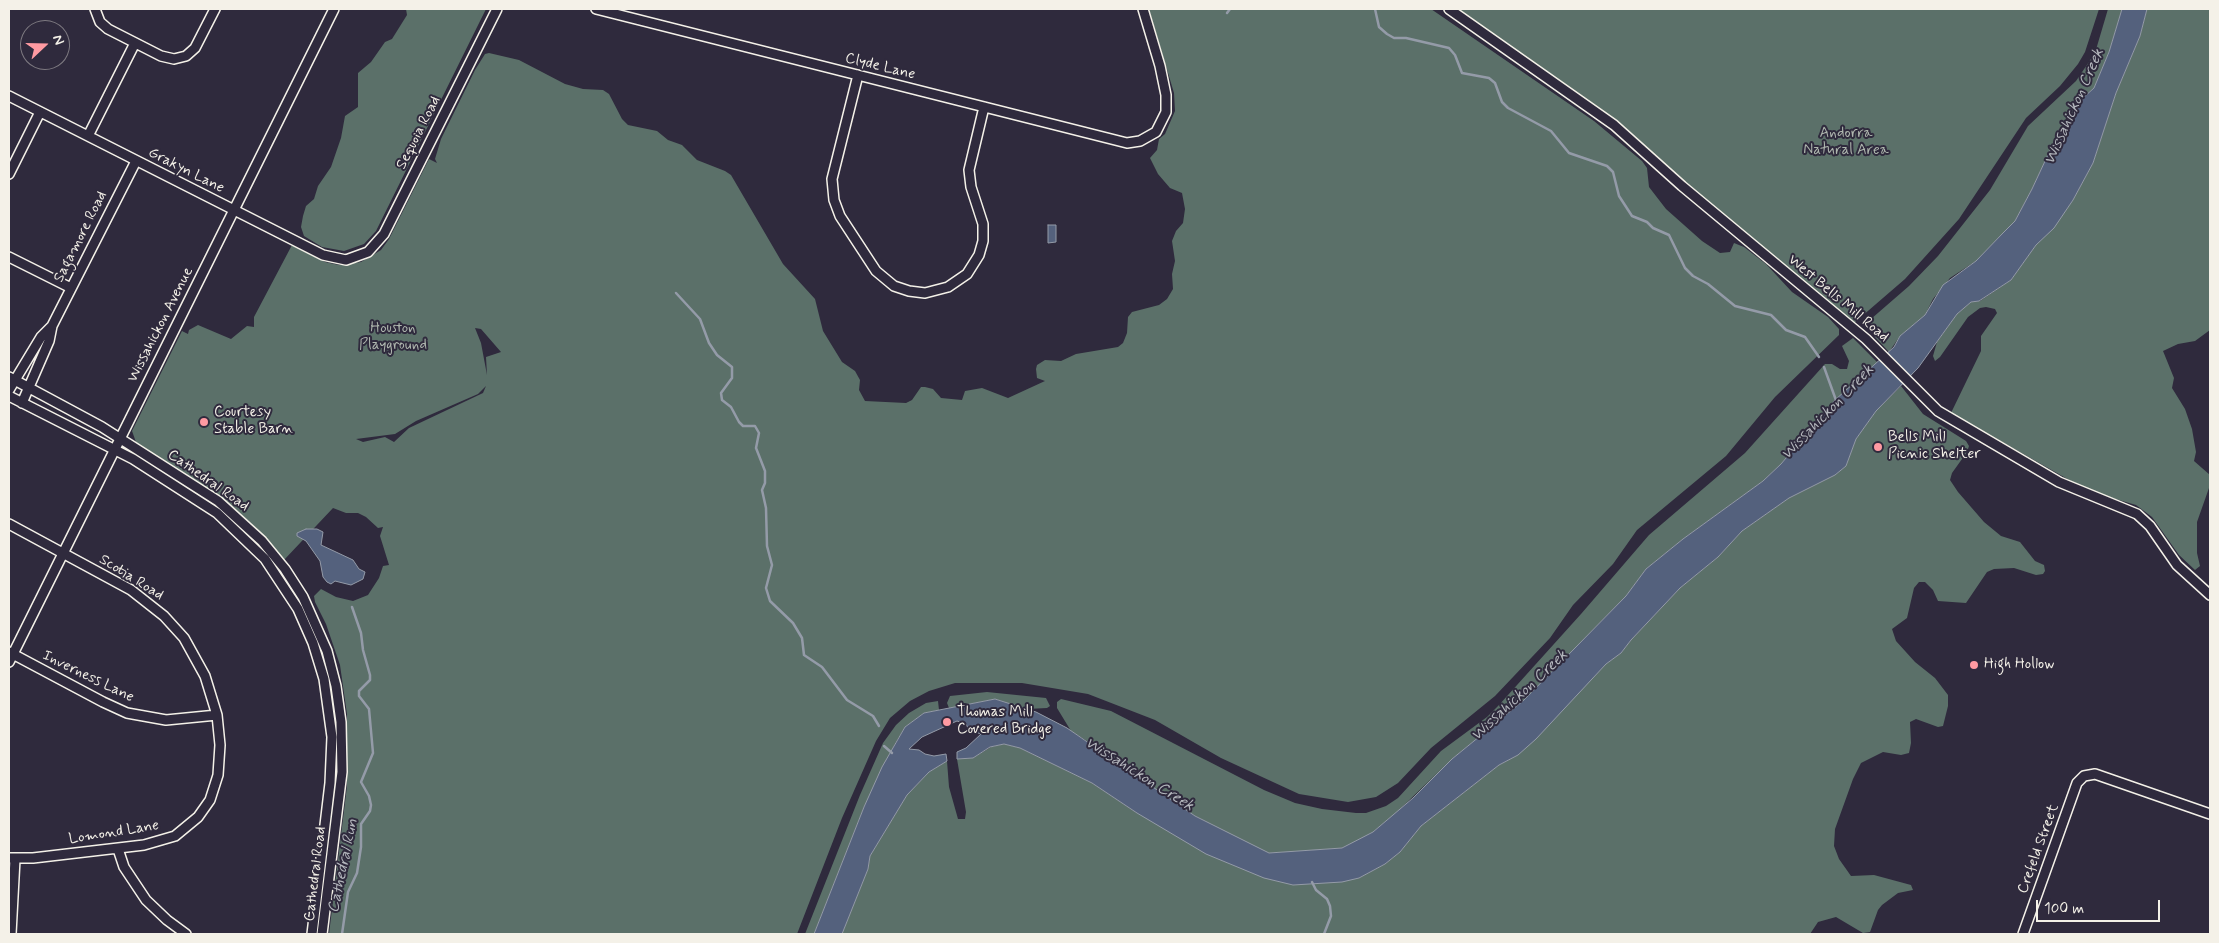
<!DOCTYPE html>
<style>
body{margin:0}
#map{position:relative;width:2219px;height:943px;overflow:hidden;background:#2f2a3d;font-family:Mynerve,sans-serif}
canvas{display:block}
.frame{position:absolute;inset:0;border:10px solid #f4f1e8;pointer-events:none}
.north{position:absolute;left:20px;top:20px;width:50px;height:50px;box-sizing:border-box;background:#2f2a3d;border:1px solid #7e7a81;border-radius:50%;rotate:69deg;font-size:14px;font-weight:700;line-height:20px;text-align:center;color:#f4f1e8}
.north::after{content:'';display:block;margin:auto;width:18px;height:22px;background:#ff9aa2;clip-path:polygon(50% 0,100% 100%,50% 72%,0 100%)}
.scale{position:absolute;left:2036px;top:900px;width:124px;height:22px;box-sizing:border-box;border:2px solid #f4f1e8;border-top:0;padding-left:6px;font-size:15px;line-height:18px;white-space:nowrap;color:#f4f1e8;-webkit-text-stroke:4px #2f2a3d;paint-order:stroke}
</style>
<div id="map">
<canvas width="2219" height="943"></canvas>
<div class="frame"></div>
<div class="north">N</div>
<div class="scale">100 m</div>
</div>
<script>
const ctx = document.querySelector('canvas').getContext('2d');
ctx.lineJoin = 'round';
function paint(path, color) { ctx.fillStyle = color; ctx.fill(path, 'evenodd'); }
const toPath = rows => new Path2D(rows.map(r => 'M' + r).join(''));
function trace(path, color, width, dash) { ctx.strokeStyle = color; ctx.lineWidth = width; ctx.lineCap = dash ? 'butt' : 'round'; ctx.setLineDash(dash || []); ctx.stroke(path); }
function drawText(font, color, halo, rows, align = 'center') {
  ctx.font = font + ' Mynerve,sans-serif'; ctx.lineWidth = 4; ctx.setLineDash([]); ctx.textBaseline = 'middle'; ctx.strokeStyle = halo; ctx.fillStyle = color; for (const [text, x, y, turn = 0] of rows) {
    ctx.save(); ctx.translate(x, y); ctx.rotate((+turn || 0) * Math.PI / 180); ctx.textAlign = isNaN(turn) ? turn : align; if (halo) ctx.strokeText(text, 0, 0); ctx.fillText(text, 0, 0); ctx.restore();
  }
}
const green = toPath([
 [406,9,486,9,376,231,364,244,344,251,322,247,304,236,301,227,303,216,306,206,314,199,318,186,331,167,341,138,345,116,358,107,358,73,371,62,385,42,392,39,407,15],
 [1149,9,1431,9,1594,121,1642,161,1647,168,1649,187,1666,209,1702,241,1720,253,1730,252,1734,243,1744,247,1766,264,1792,292,1828,317,1839,329,1839,335,1775,397,1726,456,1637,530,1613,564,1573,605,1550,638,1495,696,1431,748,1398,783,1376,797,1348,802,1299,794,1221,758,1155,720,1088,694,1022,683,955,683,929,691,910,701,890,718,876,741,842,818,797,934,329,934,347,786,347,714,340,665,326,624,315,602,314,596,321,589,336,597,353,601,368,595,379,578,383,566,389,565,380,536,383,527,378,528,366,517,358,513,346,513,333,508,284,560,253,525,234,508,209,490,137,445,132,431,182,331,188,334,189,330,198,325,231,339,247,326,254,327,254,317,292,245,325,262,339,265,361,262,381,250,389,239,429,159,437,163,435,159,441,139,475,70,485,54,489,53,519,60,565,84,583,89,603,90,609,94,622,119,628,125,657,131,668,140,682,145,697,160,725,171,731,175,783,264,815,299,823,331,842,362,855,371,860,380,859,390,865,401,906,403,912,400,921,387,925,387,933,389,941,398,962,400,965,391,982,388,1008,398,1045,381,1037,378,1036,369,1037,365,1045,360,1061,361,1076,354,1118,347,1123,343,1127,333,1128,317,1132,312,1159,305,1167,299,1173,289,1172,274,1175,261,1172,241,1176,231,1183,223,1185,209,1182,193,1170,188,1158,174,1150,158,1157,150,1159,139,1165,134,1175,111,1174,93],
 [475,328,481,329,501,352,486,357,487,375,481,343],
 [486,386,483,393,409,428,394,442,385,437,363,442,356,439,395,434,416,421,478,394],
 [1457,9,2099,9,2085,52,2078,64,2060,86,2026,118,1959,219,1905,279,1854,323,1676,175,1608,115],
 [2108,9,2122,9,2109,52,2094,88,2083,98,2076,111,2060,129,2032,189,2015,221,1976,261,1950,278,1933,299,1925,315,1900,336,1889,352,1875,337,1870,328,1871,319,1909,286,1938,256,1990,190,2028,126,2076,81,2095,53],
 [2147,9,2210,9,2210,330,2195,341,2178,344,2163,351,2174,378,2172,388,2185,409,2192,429,2196,452,2194,461,2210,475,2209,488,2197,522,2197,553,2200,566,2195,570,2179,555,2152,517,2136,505,2105,496,2078,485,1951,413,1981,351,1981,336,1997,313,1995,309,1986,307,1980,308,1968,317,1940,357,1935,361,1933,356,1937,342,1957,314,1971,302,1980,301,2011,280,2036,245,2053,228,2073,200,2093,163,2116,93,2140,36],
 [1853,338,1878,363,1835,400,1781,464,1763,481,1683,539,1646,569,1626,596,1524,700,1452,759,1397,812,1373,832,1354,843,1342,848,1292,852,1269,853,1258,849,1195,816,1163,796,1112,757,1071,731,1057,708,1057,702,1061,699,1111,711,1264,790,1295,803,1322,809,1356,813,1366,813,1386,806,1398,798,1441,751,1487,717,1499,705,1581,614,1649,535,1745,453,1825,364,1832,364,1840,369,1847,369,1849,361,1842,346],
 [1901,386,1923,414,1966,441,1969,446,1967,452,1952,473,1950,480,1958,492,1984,522,2001,536,2020,542,2035,561,2044,565,2045,571,2043,574,2036,575,2014,568,1994,569,1987,572,1966,603,1938,601,1933,590,1925,582,1919,582,1914,588,1907,618,1892,629,1896,641,1915,662,1935,678,1948,695,1948,706,1943,726,1938,727,1916,719,1910,722,1911,743,1909,753,1901,755,1883,752,1861,763,1853,779,1835,829,1834,846,1839,859,1851,876,1874,875,1911,885,1913,890,1898,893,1882,905,1878,910,1870,932,1863,933,1836,917,1818,922,1810,934,842,934,868,869,870,856,907,795,929,772,947,761,949,787,958,819,965,819,966,812,957,759,973,758,991,747,1004,744,1020,748,1092,783,1137,813,1293,885,1359,878,1385,864,1400,852,1421,826,1499,765,1518,755,1606,664,1621,653,1631,640,1680,588,1718,557,1742,531,1789,498,1835,475,1846,466,1856,439,1876,411],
 [987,692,1046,698,1050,706,1047,708,1027,709,995,699,949,708,947,703,950,696],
 [938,701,939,710,924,713,905,727,896,742,864,807,814,934,805,934,860,795,883,743,896,725,909,713,926,703]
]);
const water = toPath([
 [2122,9,2147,9,2140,36,2116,93,2093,163,2073,200,2054,228,2036,245,2011,280,1979,301,1971,302,1957,314,1918,368,1876,411,1856,439,1846,466,1835,475,1789,498,1742,531,1718,557,1680,588,1631,640,1621,653,1606,664,1536,739,1518,755,1499,765,1421,826,1400,852,1385,864,1359,878,1342,882,1293,885,1264,878,1206,854,1137,813,1092,783,1020,748,1004,744,990,747,973,758,957,759,957,752,966,748,981,734,969,730,966,724,957,721,922,737,909,749,919,750,925,754,934,756,946,754,947,761,929,772,907,795,870,856,868,869,842,934,814,934,864,807,882,767,905,727,924,713,995,699,1036,712,1067,728,1195,816,1269,853,1342,848,1373,832,1413,798,1452,759,1524,700,1626,596,1646,569,1683,539,1763,481,1781,464,1835,400,1894,347,1900,336,1925,315,1943,285,1976,261,2003,233,2015,221,2032,189,2060,129,2076,111,2083,98,2094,88,2109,52,2122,9],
 [1048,225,1056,225,1056,242,1048,243,1048,225],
 [306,529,317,529,323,532,321,545,353,560,359,569,365,572,363,579,351,585,335,581,331,584,327,582,323,577,320,561,306,541,297,536,297,533,306,529]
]);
const stream = toPath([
 [1375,9,1379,27,1387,34,1394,38,1406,38,1449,48,1455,55,1462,73,1489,78,1495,83,1502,102,1508,108,1551,131,1569,153,1607,166,1613,172,1619,196,1632,216,1647,222,1653,228,1669,235,1685,268,1693,276,1708,284,1735,306,1771,315,1786,330,1805,337,1819,357],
 [1227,13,1230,9],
 [676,293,700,319,709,343,717,355,732,367,732,378,721,393,722,400,731,407,739,422,743,426,755,426,759,433,756,448,765,471,765,483,762,490,766,508,767,546,772,565,766,588,770,601,793,623,802,638,804,655,822,667,847,700,873,716,879,726],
 [1824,367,1837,403],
 [884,746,892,753],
 [1312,882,1316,890,1327,899,1330,906,1331,916,1324,934],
 [342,934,348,892,357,873,361,847,361,824,370,811,371,805,369,796,361,782,373,753,369,709,359,696,359,691,370,680,370,675,363,650,361,633,352,607]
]);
const minor = toPath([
 [95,9,100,22,108,29,161,56,174,59,186,56,195,48,215,9],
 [596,9,1127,143,1140,141,1156,132,1166,112,1166,95,1160,66,1143,9],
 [1449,9,1614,125,1682,186,1866,339,1938,411,2059,482,2137,514,2150,526,2177,565,2210,595],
 [858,75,832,179,834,200,840,216,876,271,894,286,909,291,925,293,948,287,967,274,979,255,983,241,983,224,971,187,969,170,984,107],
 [9,96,323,255,346,260,368,252,384,234,497,9],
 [88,136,135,43],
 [9,174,40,112],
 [9,257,71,288],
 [9,377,102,427,218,501,262,541,285,569,303,597,327,651,336,686,341,722,342,772,322,934],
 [9,390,41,337,52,326],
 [9,396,133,459,217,513,265,559,298,609,313,643,324,679,332,737,330,783,312,934],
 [22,403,49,341,52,326,136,161],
 [9,524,131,590,164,616,184,638,205,676,217,715,220,745,218,775,210,800,198,817,175,836,144,845,33,858,9,858],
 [9,652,103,702,127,713,166,720,217,715],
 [9,662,334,9],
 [118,849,124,867,146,900,167,920,186,934],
 [11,934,15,859],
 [2023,934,2077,783,2084,776,2095,774,2210,814]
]);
const markers = [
 [204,422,5,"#ff9aa2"],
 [1878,447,5,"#ff9aa2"],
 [1974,665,5,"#ff9aa2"],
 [947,722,5,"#ff9aa2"]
];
const streetNames = [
 ["Clyde Lane",880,67,14],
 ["Sequoia Road",419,133,-63],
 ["Grakyn Lane",186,171,27],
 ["Sagamore Road",81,237,-63],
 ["West Bells Mill Road",1838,299,40],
 ["Wissahickon Avenue",161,325,-63],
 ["Cathedral Road",208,481,35],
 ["Scotia Road",131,578,32],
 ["Inverness Lane",88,677,26],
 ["Lomond Lane",114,833,-9],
 ["Crefeld Street",2039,849,-70],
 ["Cathedral Road",316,874,-83]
];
const parkNames = [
 ["Andorra",1846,134],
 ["Natural Area",1846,151],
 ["Houston",393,329],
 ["Playground",393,346]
];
const poiNames = [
 ["Courtesy",214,413],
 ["Stable Barn",214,430],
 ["Bells Mill",1888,438],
 ["Picnic Shelter",1888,455],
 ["High Hollow",1984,665],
 ["Thomas Mill",957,713],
 ["Covered Bridge",957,730]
];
const waterNames = [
 ["Wissahickon Creek",2075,107,-66],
 ["Wissahickon Creek",1828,413,-46],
 ["Wissahickon Creek",1520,696,-43],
 ["Wissahickon Creek",1139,775,32],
 ["Cathedral Run",344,866,-78]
];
paint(green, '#5b7069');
paint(water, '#54617d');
trace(water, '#949ba8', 1);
trace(stream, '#949ba8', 2.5);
trace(minor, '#f4f1e8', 12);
trace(minor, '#2f2a3d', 9);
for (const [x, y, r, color] of markers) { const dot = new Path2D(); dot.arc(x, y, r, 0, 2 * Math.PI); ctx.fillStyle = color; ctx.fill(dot); trace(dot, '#2f2a3d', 2); }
drawText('15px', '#f4f1e8', '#2f2a3d', streetNames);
drawText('15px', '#afb7af', '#2f2a3d', parkNames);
drawText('15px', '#f4f1e8', '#2f2a3d', poiNames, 'left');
drawText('italic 16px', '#b4b7bd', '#2f2a3d', waterNames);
</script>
